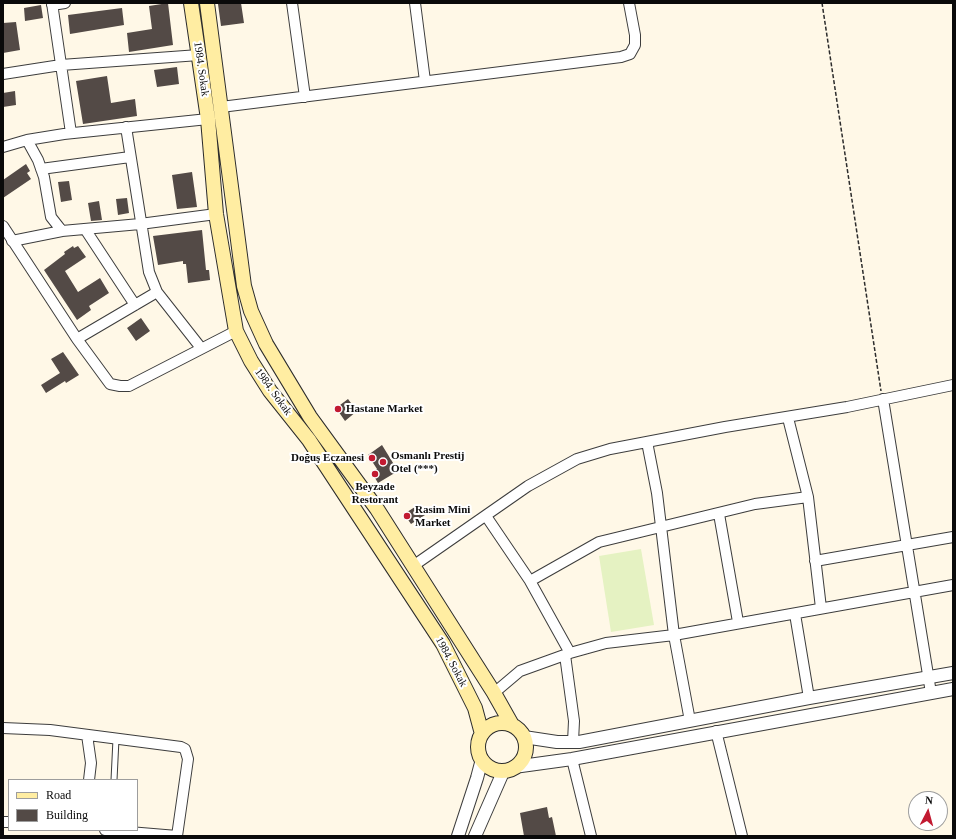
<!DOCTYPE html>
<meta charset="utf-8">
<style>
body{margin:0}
#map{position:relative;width:956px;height:839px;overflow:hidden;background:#fff8e7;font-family:Georgia,serif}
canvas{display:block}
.frame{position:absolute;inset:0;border:4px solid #0a0a0a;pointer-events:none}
.legend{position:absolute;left:8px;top:779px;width:130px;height:52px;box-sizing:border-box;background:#fff;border:1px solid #9d9d9d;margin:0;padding:5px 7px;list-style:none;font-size:12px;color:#0a0a0a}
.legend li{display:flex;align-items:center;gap:8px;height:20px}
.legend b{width:20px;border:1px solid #9d9d9d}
.north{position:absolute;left:908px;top:791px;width:40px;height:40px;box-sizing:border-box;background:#fff;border:1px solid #9d9d9d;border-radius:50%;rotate:6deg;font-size:11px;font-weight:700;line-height:16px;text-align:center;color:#0a0a0a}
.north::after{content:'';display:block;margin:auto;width:14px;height:18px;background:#c21a31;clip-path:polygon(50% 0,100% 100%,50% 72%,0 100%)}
</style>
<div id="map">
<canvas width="956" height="839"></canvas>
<div class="frame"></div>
<ul class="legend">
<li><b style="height:5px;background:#ffeda2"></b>Road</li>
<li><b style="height:11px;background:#534a46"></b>Building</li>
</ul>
<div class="north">N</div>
</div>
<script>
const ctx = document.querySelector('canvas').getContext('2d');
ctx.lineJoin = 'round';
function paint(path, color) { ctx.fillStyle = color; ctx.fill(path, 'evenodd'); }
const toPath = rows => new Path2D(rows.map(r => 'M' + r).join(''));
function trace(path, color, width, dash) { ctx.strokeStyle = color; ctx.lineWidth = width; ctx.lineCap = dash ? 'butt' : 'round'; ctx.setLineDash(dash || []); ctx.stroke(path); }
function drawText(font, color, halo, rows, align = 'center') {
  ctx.font = font + ' Georgia,serif'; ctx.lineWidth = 4; ctx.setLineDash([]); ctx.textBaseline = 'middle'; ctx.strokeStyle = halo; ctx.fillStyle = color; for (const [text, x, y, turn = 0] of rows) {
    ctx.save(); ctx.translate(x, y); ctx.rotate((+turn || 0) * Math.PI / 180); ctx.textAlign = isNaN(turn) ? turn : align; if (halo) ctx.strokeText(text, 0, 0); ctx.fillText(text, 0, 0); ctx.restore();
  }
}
const pitch = toPath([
 [641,549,654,625,611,632,599,556]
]);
const building = toPath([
 [168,3,173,45,129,52,127,33,152,29,149,6],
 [228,3,241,3,244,23,221,26,218,4],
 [41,5,43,18,25,21,24,8],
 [122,8,124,25,70,34,68,15],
 [16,22,20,50,3,53,3,23],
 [177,67,179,84,157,87,154,70],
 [107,76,111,103,135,99,137,116,83,124,76,81],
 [15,91,16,105,3,107,3,93],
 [26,164,30,171,27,173,31,179,3,198,3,180],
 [192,172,197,207,177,209,172,175],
 [69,181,72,200,61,202,58,182],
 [127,198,129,213,118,215,116,199],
 [99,201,102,220,91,221,88,203],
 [202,230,206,270,209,270,210,280,188,283,186,264,183,264,183,261,158,265,153,236],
 [73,246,74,248,78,246,86,257,65,271,78,292,100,278,109,293,89,306,91,310,77,320,44,270,65,254,64,252],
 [141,318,150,331,136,341,127,328],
 [63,352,79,375,66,383,65,381,46,393,41,385,60,373,51,359],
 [348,399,357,411,345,421,336,408],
 [382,445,398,471,378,483,372,473,377,469,368,455],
 [418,505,425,515,411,524,404,514],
 [547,807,549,818,552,817,556,836,524,836,520,813]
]);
const path = toPath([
 [822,3,881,391]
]);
const service = toPath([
 [114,780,116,739]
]);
const minor = toPath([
 [52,3,71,133],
 [292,3,305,97],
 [415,3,425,81],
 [52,5,65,3],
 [3,74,61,65,199,55],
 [221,107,621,57,630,54,635,45,635,35,629,3],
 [126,127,149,272,157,292,201,348],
 [27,140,38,160,44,177,51,217,62,231],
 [3,147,27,140,64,134,208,119],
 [41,169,130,157],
 [3,226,77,339,110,384,120,386,129,386,236,331],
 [85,229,135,305],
 [12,241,62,231,140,224,216,214],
 [77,339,157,292],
 [883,399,931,693],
 [788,418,808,497,821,608],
 [647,442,657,493,674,635,690,721],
 [719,514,738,622],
 [486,516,530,581,570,653],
 [815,561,953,537],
 [413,566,528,486,577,459,610,449,725,427,847,407,953,385],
 [530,581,599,542,755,504,808,497],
 [795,614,809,698],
 [565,655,574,721,573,742],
 [494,693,520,671,570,653,606,643,674,635,953,585],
 [3,728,50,730,181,747,185,749,188,759,177,836],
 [716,731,742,836],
 [87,735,91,763,89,780],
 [572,759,591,836],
 [3,822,9,822],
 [105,830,177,836]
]);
const tertiary = toPath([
 [524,737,557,742,579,742,809,698,953,673],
 [514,767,572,759,953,689],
 [458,836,477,778,482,759],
 [475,836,504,770]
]);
const secondary = toPath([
 [191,3,208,119,216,214,236,331,251,361,270,391,309,440,443,644,475,708,482,734],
 [207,3,244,286,251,311,266,344,310,417,377,509,494,693,512,725],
 '478 747a24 24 0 1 1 48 0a24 24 0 1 1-48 0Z'
]);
const markers = [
 [338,409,4,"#c21a31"],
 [372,458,4,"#c21a31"],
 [383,462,4,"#c21a31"],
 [375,474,4,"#c21a31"],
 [407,516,4,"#c21a31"]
];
const streetNames = [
 ["1984. Sokak",201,69,82],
 ["1984. Sokak",273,392,54],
 ["1984. Sokak",451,662,62]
];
const poiNames = [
 ["Hastane Market",346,409],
 ["Osmanlı Prestij",391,456],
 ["Otel (***)",391,469],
 ["Doğuş Eczanesi",364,458,"right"],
 ["Beyzade",375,487,"center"],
 ["Restorant",375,500,"center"],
 ["Rasim Mini",415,510],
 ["Market",415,523]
];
paint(pitch, '#e5f2c2');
paint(building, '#534a46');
trace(service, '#3d3d3d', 7);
trace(minor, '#3d3d3d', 12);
trace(tertiary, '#3d3d3d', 14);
trace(secondary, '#2c2c2c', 16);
trace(path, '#2c2c2c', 1.5, [4, 2]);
trace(service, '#fff', 5);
trace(minor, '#fff', 10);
trace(tertiary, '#fff', 12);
trace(secondary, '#ffeda2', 14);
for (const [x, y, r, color] of markers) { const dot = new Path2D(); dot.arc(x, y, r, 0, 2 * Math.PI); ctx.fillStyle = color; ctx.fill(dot); trace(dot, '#fff', 1.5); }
drawText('11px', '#0a0a0a', '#fff', streetNames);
drawText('bold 11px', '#0a0a0a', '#fff', poiNames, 'left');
</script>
